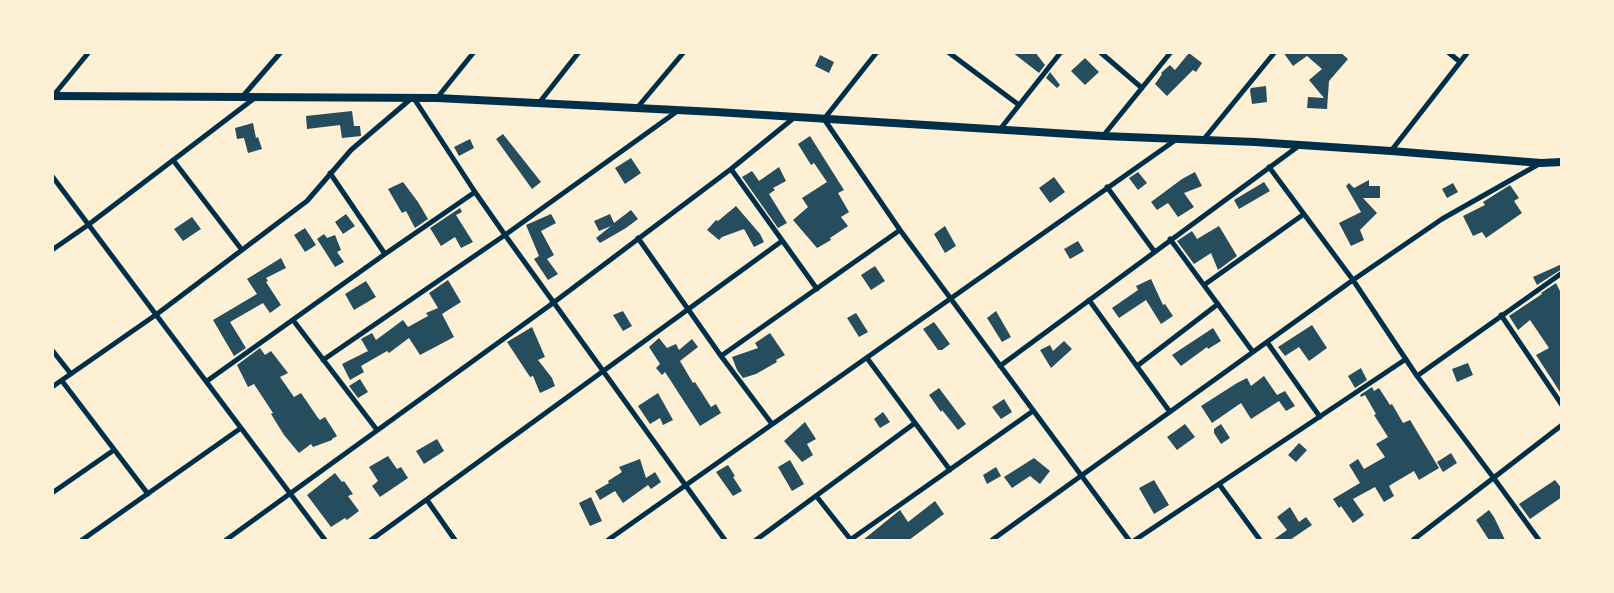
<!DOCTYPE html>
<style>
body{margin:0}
#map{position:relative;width:1614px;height:593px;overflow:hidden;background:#fdf0d5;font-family:"Varela Round",sans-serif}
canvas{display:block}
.frame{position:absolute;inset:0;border:54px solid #fdf0d5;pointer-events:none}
</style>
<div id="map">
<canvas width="1614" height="593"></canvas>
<div class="frame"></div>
</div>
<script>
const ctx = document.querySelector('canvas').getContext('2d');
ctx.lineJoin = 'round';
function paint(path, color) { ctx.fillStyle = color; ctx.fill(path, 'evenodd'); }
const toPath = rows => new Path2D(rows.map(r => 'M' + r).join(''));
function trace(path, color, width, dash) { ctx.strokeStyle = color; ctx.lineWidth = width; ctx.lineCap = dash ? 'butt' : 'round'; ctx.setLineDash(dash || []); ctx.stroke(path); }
const building = toPath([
 [1012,52,1035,52,1045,65,1039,73],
 [1283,52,1340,52,1348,59,1329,81,1327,109,1307,108,1308,97,1324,98,1309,80,1322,69,1307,56,1293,66],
 [1189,53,1202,63,1196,72,1193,70,1167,96,1155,84,1162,74,1161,73,1170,65,1175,70],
 [820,55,834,62,829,73,815,66],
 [1085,58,1099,72,1085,85,1071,71],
 [1050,72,1060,85,1057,88,1046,78],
 [1266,86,1267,102,1252,104,1250,90,1251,88],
 [352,111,354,126,360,126,361,136,342,138,340,125,307,129,306,116],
 [253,123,256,138,258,137,262,149,248,153,244,138,237,139,235,128],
 [503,134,541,182,532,189,496,139],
 [810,136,844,190,838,193,849,212,841,217,848,226,830,238,831,240,817,248,793,220,808,207,802,198,827,182,814,163,811,165,798,144],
 [470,139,474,148,459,156,454,147],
 [631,158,641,173,625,184,615,168],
 [779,167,786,181,773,188,775,190,769,194,787,223,778,228,742,177,752,171,759,181],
 [1138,172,1147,183,1138,190,1129,178],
 [1195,172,1202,186,1184,193,1194,207,1178,217,1168,203,1157,210,1151,202,1182,179],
 [1054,177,1065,192,1050,203,1039,188],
 [1369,180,1369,186,1380,186,1380,198,1363,198,1377,213,1360,230,1364,240,1351,246,1339,223,1361,212,1346,186,1349,183,1354,188],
 [403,182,418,202,428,219,415,228,406,211,402,213,388,189],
 [1264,182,1270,191,1239,209,1234,200],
 [1453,183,1458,192,1447,198,1442,189],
 [1510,185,1519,198,1514,201,1522,213,1486,238,1482,232,1473,236,1463,216,1485,205,1483,202],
 [736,206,760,234,764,242,754,247,744,229,722,237,719,240,707,230,716,220,718,221],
 [460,208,462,212,456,215,473,242,461,248,455,237,441,246,430,228],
 [631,210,638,219,626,228,600,243,596,238,611,226,599,231,594,221,610,214,614,223],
 [346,214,355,226,343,234,335,222],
 [551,214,556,223,541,231,554,255,547,259,558,274,548,280,534,259,539,256,526,225],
 [192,217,201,229,183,241,174,229],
 [945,226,956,246,945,253,934,234],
 [1219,226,1237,256,1218,270,1211,253,1194,264,1177,241,1192,231,1197,239],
 [305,228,316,245,305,252,294,235],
 [324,234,327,238,335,235,341,250,337,252,344,262,335,267,317,239],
 [1078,241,1084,251,1070,259,1064,249],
 [281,258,286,268,266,278,268,281,266,282,281,305,270,313,263,303,230,322,246,348,234,356,213,320,257,294,247,279],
 [1562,264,1562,269,1537,285,1533,277],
 [875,266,885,281,871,290,861,275],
 [1151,279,1163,305,1165,304,1173,316,1161,324,1146,300,1119,318,1112,308,1138,290,1136,286],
 [448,280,461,302,442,314,454,337,420,355,409,338,389,353,387,351,361,366,364,372,350,380,342,364,368,351,361,339,372,333,376,340,403,320,408,327,428,316,426,313,438,308,429,293],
 [366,281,376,297,354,310,345,294],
 [1556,283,1562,295,1562,395,1536,355,1549,348,1530,320,1518,330,1509,316,1542,294,1541,293],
 [623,311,632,326,623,331,613,315],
 [996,311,1011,337,1002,342,987,318],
 [856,313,868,332,859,337,847,318],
 [934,322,950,344,942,350,938,350,923,329],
 [1312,325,1327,348,1309,361,1299,347,1285,356,1278,347],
 [532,327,545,357,538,360,552,378,555,386,540,393,533,376,530,377,507,342],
 [1213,328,1221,341,1208,349,1207,347,1181,366,1172,355],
 [770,333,785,355,776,360,777,362,756,374,743,378,737,370,732,357,758,348,755,343],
 [659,338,667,348,676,344,679,350,692,339,698,347,680,361,693,383,695,382,711,407,716,404,721,413,700,426,665,372,662,375,656,368,660,364,649,347],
 [1064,341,1072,349,1051,368,1040,350,1050,345,1053,351],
 [260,348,265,355,271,351,288,373,280,377,294,397,301,393,318,418,320,420,325,417,337,436,332,439,332,440,313,447,311,444,299,453,284,435,271,414,273,413,254,384,248,387,237,365],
 [1468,363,1473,375,1457,382,1452,369],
 [1361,368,1367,380,1355,388,1348,376],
 [1264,376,1277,395,1285,391,1295,406,1286,411,1279,401,1251,419,1241,403,1212,423,1201,406,1237,383,1247,378,1251,386],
 [360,379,368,392,358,398,349,386],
 [1372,387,1374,391,1379,388,1390,405,1392,404,1403,423,1410,420,1439,468,1419,480,1414,471,1392,484,1389,486,1394,496,1384,502,1375,487,1353,499,1364,515,1353,523,1341,506,1339,508,1333,499,1360,483,1349,465,1358,459,1364,469,1385,457,1376,444,1388,437,1374,415,1376,414,1365,395,1361,397,1360,395],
 [939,388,966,424,958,430,942,410,941,412,929,395],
 [658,393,673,420,663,425,660,418,650,424,638,406],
 [1004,399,1012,412,1001,419,992,407],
 [883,412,890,422,880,428,874,419],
 [805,422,816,439,807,444,813,455,802,462,784,441],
 [1185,424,1195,437,1177,450,1167,437],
 [1221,424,1230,438,1221,444,1214,433,1214,429],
 [437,439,444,451,424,464,416,451],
 [1299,443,1307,450,1296,462,1288,455],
 [1451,453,1457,463,1443,472,1437,462],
 [388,456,397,469,401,467,408,478,380,497,372,486,378,481,369,467],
 [1034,458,1050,471,1040,484,1030,476,1012,488,1004,477],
 [640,459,646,478,655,472,661,482,651,489,648,485,623,503,615,491,600,500,595,491,609,483,608,481,622,472,619,467],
 [790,460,804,484,792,491,778,467],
 [728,465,735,476,733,477,742,491,733,496,716,472],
 [996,467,1001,476,987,484,983,475],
 [335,473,342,482,344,481,353,494,348,496,359,511,347,520,345,518,331,527,307,495],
 [1154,480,1169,505,1154,514,1139,488],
 [1555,480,1562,489,1562,497,1530,519,1519,504],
 [591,497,602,521,590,526,579,503],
 [935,501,944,514,909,540,863,540,900,510,908,522],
 [1290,507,1299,522,1306,517,1312,525,1290,540,1273,540,1287,530,1277,517],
 [1489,510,1494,517,1505,540,1489,540,1476,520]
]);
const minor = toPath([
 [877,52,824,119,900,230,1129,540],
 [948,52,1019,105],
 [1100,52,1142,88],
 [1448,52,1460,62],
 [53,96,89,52],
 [243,96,281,52],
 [437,98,474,52],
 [539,103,579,52],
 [637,108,684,52],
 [1001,128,1061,52],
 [1103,136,1171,52],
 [1204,139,1275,52],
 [1391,151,1468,52],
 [173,160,242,250],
 [1269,167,1353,280,1417,376,1493,477,1539,540],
 [731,169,817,289],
 [330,173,385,254],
 [52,176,325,540],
 [1107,187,1154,251],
 [638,238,721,356,772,424],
 [1170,239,1253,352],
 [52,250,88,225,256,97],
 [1204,285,1304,214],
 [1089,300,1170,412],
 [1501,315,1562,405],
 [293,320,377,430],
 [1267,342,1320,417],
 [52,350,71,374],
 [721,356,900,230],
 [867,358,950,470],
 [323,360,505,235,679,110],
 [1000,366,1300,145],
 [1137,366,1218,304],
 [1417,376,1562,273],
 [62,381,148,494],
 [207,381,385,254,475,192],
 [52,387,157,314,307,201,351,150,413,97,475,192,505,235,725,540],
 [1219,484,1260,540],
 [52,493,114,450],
 [817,497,851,540],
 [427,500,455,540],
 [82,540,241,428],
 [226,540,553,303,731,169,795,117],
 [371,540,782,241],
 [608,540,1177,139],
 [756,540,915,423],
 [850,540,1033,411],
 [992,540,1353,280,1442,219,1539,164],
 [1135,540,1406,359],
 [1413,540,1562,425]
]);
const tertiary = toPath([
 [52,96,437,98,716,112,1103,136,1255,142,1391,151,1541,163,1562,162]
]);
paint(building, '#264d5e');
trace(minor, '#003049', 5);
trace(tertiary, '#003049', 8);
</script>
